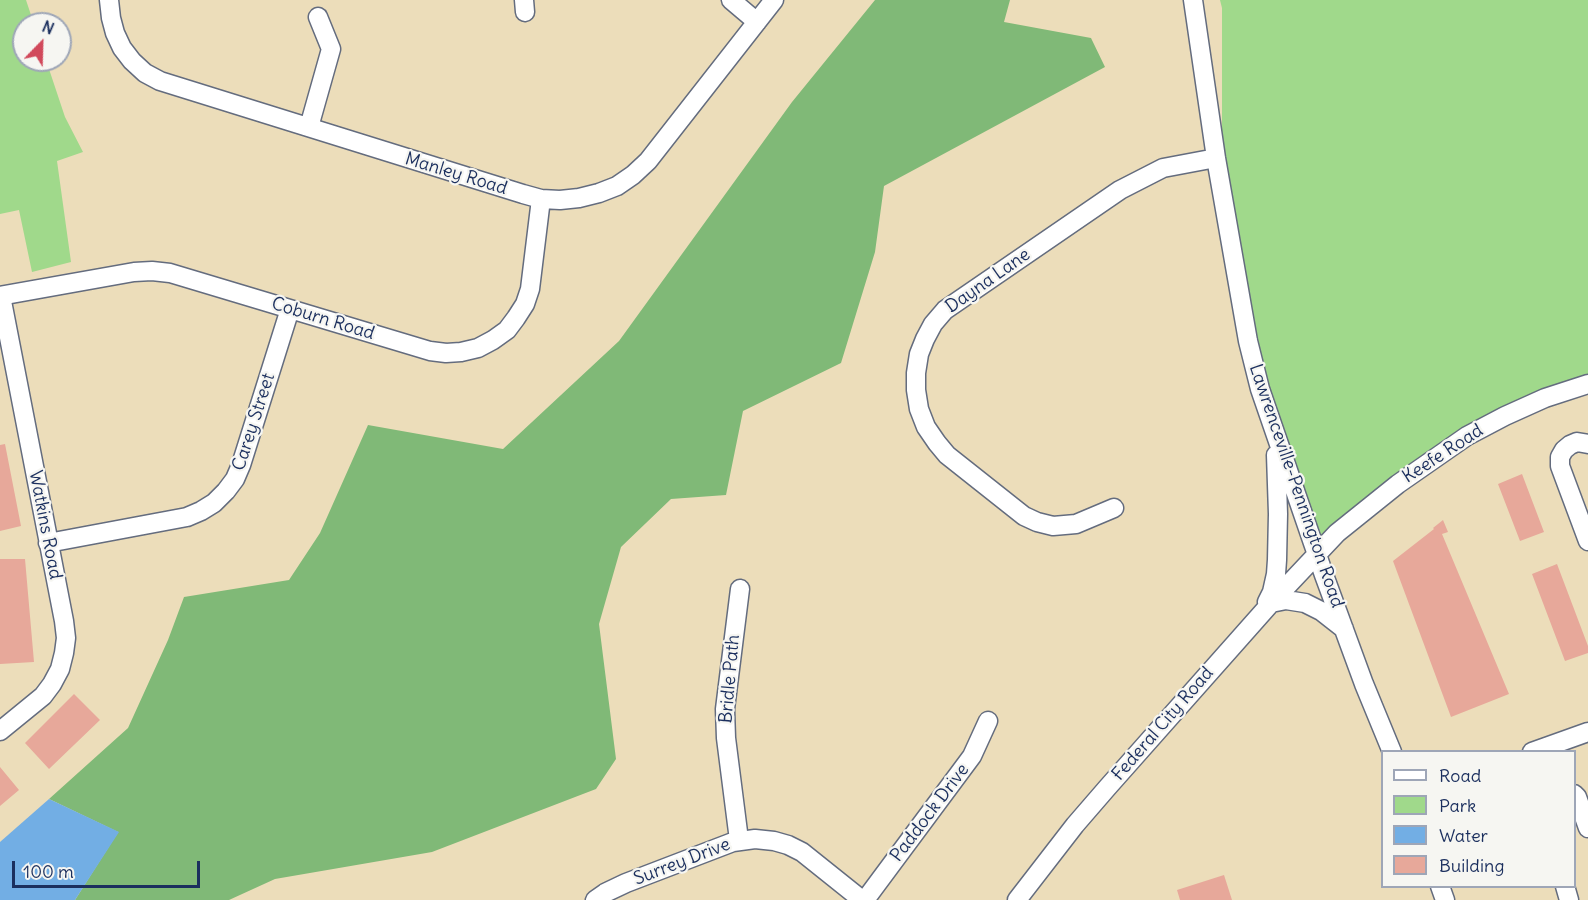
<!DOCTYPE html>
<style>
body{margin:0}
#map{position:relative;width:1588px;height:900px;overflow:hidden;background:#ecddba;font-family:Delius,sans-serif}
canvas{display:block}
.legend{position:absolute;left:1381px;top:750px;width:195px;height:138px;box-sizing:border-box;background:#f6f6f2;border:2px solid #9ea6b7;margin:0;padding:8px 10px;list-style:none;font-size:18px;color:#1b2f5e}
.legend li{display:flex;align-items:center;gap:12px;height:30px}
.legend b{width:30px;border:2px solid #9ea6b7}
.north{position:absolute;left:12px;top:12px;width:60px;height:60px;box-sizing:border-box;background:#f6f6f2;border:2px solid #9ea6b7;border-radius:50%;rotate:23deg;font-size:16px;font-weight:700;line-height:24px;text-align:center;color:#1b2f5e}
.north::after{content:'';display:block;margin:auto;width:21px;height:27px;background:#d1495b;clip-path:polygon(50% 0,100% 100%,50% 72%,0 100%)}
.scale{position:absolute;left:12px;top:861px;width:188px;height:27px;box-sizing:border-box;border:3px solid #1b2f5e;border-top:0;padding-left:8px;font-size:18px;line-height:21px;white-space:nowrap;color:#1b2f5e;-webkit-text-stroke:4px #f6f6f2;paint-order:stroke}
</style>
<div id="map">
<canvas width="1588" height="900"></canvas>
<ul class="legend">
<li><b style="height:8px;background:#fff"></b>Road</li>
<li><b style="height:16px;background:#a0d98b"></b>Park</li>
<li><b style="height:16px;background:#72aee4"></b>Water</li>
<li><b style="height:16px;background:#e7a89a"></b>Building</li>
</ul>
<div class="north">N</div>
<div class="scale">100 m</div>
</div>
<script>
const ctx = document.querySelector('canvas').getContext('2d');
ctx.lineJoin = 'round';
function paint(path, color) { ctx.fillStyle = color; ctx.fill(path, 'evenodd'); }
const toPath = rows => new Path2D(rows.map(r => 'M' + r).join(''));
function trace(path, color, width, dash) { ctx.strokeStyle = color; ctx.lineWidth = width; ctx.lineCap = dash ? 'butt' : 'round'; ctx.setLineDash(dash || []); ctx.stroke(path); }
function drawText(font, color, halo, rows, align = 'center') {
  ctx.font = font + ' Delius,sans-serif'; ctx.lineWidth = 4.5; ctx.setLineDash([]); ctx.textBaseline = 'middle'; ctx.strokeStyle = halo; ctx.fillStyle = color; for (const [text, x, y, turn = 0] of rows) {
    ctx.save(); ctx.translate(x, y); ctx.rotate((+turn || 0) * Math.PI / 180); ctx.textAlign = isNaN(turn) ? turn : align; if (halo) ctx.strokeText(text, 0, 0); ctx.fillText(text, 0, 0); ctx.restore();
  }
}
const green = toPath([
 [0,0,26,0,34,24,24,24,24,60,46,60,65,117,83,152,57,161,71,262,32,272,19,210,0,214],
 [1220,0,1588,0,1588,380,1542,395,1319,545,1263,378,1222,147,1222,8]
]);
const forest = toPath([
 [875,0,1010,0,1004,22,1091,38,1105,67,884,186,875,252,841,363,743,411,726,495,671,499,621,547,599,624,616,759,596,789,432,852,275,879,229,900,75,900,118,832,49,799,128,728,168,640,184,597,289,580,320,533,368,425,503,449,619,341,792,102]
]);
const water = toPath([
 [49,799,119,832,75,900,0,900,0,842]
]);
const building = toPath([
 [5,444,21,526,0,531,0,445],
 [1522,474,1544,532,1520,541,1498,484],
 [1443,520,1448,532,1442,534,1509,694,1451,717,1393,561,1434,529,1433,528],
 [0,559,25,559,34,662,0,664],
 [1557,564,1588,646,1588,653,1565,661,1532,574],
 [74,694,100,720,49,769,25,743],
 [0,767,19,790,0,806],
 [1224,875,1232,900,1180,900,1177,890]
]);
const minor = toPath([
 [109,0,111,18,115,33,122,48,132,61,145,73,160,81,523,194,541,199,560,200,579,198,599,193,617,186,633,175,648,161,774,0],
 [524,0,525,12],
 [731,0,757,22],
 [1193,0,1216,158,1248,341,1260,389,1324,575,1364,684,1392,752],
 [309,127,331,49,318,17],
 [0,296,134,272,152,271,170,273,430,351,446,353,461,352,478,348,493,340,507,330,516,318,525,304,530,289,541,199],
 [1588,444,1577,442,1570,445,1564,450,1560,457,1560,466,1588,541],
 [1114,508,1076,524,1053,526,1037,522,1024,516,947,455,937,443,926,427,919,409,916,390,916,373,919,354,925,339,933,324,945,310,1120,190,1163,168,1216,158],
 [48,543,187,517,201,511,214,503,226,491,235,479,241,465,290,309],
 [1267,602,1272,592,1276,574,1277,560,1278,514,1276,455],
 [1271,603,1286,600,1305,603,1321,611,1344,629],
 [0,731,43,696,52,684,60,669,64,653,66,638,64,621,1,296],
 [1532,752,1588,732],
 [1574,794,1577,797,1588,828],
 [739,840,726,738,725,709,740,589],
 [1440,886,1445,900],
 [1565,886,1569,900],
 [595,900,605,893,626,883,733,842,755,839,774,841,788,845,802,852,862,900],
 [865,900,972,756,988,721],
 [1017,900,1075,825,1107,788,1271,603,1337,533,1398,484,1467,436,1505,416,1545,398,1588,384]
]);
const streetNames = [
 ["Manley Road",456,174,17],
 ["Dayna Lane",988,281,-35],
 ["Coburn Road",323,319,17],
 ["Carey Street",254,422,-72],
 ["Keefe Road",1443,454,-33],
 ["Lawrenceville-Pennington Road",1296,486,71],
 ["Watkins Road",45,525,79],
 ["Bridle Path",730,679,-85],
 ["Federal City Road",1163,724,-49],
 ["Paddock Drive",930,813,-53],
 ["Surrey Drive",682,862,-21]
];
paint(green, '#a0d98b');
paint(forest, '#80b977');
paint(water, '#72aee4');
paint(building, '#e7a89a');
trace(minor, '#646c7e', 21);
trace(minor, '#fff', 18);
drawText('18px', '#1b2f5e', '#f6f6f2', streetNames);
</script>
